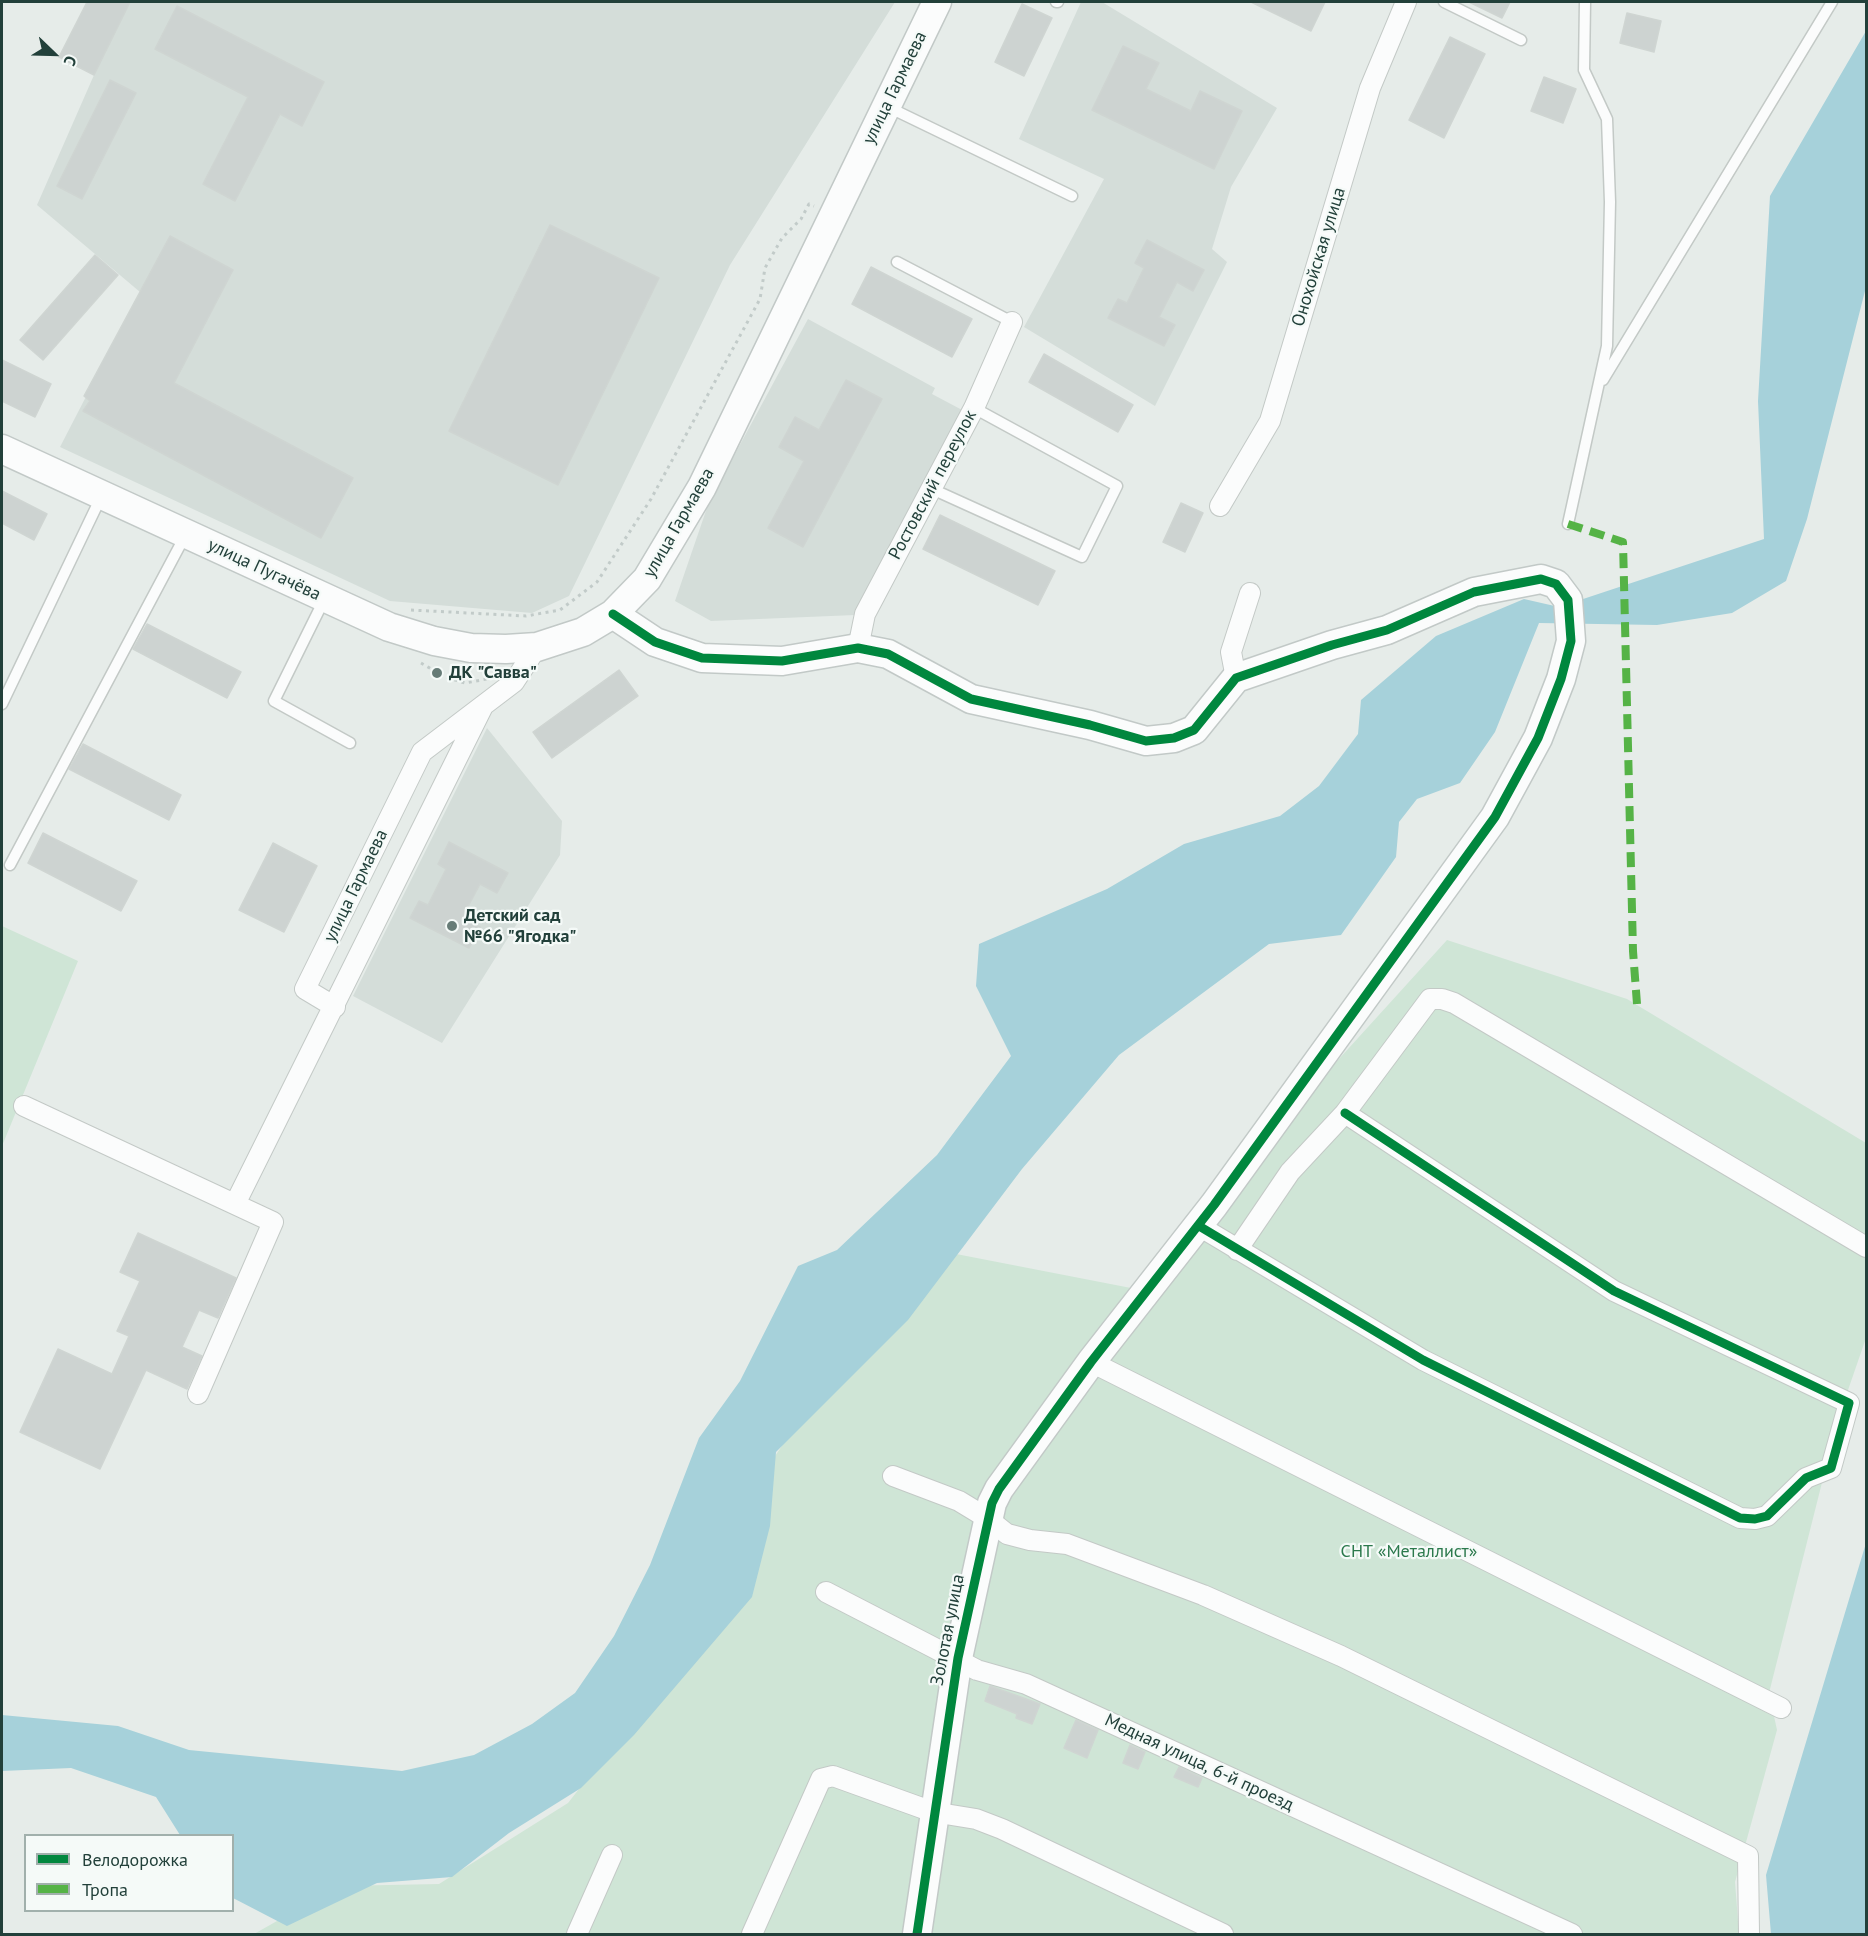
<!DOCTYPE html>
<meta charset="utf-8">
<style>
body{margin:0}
#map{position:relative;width:1868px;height:1936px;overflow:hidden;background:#e6ece9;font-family:"PT Sans",sans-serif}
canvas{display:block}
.frame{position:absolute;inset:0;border:3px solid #22403a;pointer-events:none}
.legend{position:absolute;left:24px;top:1834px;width:210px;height:78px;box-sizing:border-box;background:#f5faf8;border:2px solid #a1b0ac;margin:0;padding:8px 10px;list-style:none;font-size:18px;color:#22403a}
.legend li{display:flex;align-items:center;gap:12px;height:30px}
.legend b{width:30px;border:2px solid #a1b0ac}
.north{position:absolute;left:24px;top:24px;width:60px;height:60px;-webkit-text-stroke:4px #f5faf8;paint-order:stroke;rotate:113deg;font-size:16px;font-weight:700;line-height:24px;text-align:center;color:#22403a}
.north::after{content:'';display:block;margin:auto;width:21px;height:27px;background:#22403a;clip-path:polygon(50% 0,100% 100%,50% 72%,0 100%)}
</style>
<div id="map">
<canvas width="1868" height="1936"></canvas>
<div class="frame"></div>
<ul class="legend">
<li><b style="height:8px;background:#00873e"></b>Велодорожка</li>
<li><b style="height:8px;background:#55b346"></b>Тропа</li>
</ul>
<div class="north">С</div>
</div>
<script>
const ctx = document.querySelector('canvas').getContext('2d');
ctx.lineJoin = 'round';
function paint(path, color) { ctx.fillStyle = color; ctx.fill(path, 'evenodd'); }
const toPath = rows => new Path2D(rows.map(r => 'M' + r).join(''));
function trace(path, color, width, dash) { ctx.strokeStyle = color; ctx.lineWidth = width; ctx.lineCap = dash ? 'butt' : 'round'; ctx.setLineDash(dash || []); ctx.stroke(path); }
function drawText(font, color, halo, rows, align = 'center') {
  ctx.font = font + ' "PT Sans",sans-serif'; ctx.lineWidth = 4.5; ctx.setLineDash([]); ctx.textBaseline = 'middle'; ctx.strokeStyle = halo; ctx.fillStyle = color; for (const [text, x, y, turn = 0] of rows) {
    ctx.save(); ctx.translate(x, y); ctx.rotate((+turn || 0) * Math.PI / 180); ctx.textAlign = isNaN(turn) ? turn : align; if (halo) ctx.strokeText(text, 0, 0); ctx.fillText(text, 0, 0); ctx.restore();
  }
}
const built = toPath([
 [87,2,895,2,730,265,569,596,532,613,390,601,60,447,140,292,37,205,94,75,59,57],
 [1081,2,1102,2,1277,108,1231,187,1212,249,1227,262,1155,406,1024,327,1104,179,1019,139],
 [808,319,935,388,932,394,964,411,855,615,711,621,675,601,709,502],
 [487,728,562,821,560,855,442,1043,353,996]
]);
const green = toPath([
 [2,926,78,961,2,1146],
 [1447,940,1627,999,1866,1143,1866,1338,1838,1419,1769,1693,1777,1730,1735,1882,1739,1934,254,1934,339,1886,439,1884,568,1803,744,1579,761,1477,812,1401,951,1253,1131,1288]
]);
const water = toPath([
 [1866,31,1866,287,1807,519,1786,581,1732,613,1657,625,1539,623,1495,732,1460,783,1417,799,1399,822,1396,857,1341,935,1269,944,1119,1055,1022,1169,908,1320,776,1452,770,1526,752,1597,634,1735,581,1788,509,1833,452,1877,377,1883,287,1926,233,1898,232,1836,180,1835,156,1797,71,1768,2,1771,2,1715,118,1726,189,1750,402,1771,474,1755,532,1724,575,1693,614,1636,650,1565,699,1438,740,1381,798,1266,837,1250,937,1155,1011,1056,976,986,979,944,1107,889,1184,844,1280,816,1319,786,1358,734,1361,700,1436,636,1524,599,1559,607,1764,539,1758,401,1770,196],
 [1866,1543,1866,1934,1771,1934,1766,1875]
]);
const building = toPath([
 [87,2,130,2,94,75,59,57,87,2],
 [1251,2,1325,2,1311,31,1251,2],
 [1469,2,1510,2,1502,18,1469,2],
 [1022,4,1052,18,1024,76,995,62,1022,4],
 [177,6,324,82,302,126,280,114,235,201,203,184,248,97,155,49,177,6],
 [1627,13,1661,21,1654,52,1620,43,1627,13],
 [1450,37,1485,54,1444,138,1409,120,1450,37],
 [1123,46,1159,63,1146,89,1191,111,1200,91,1242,111,1214,169,1092,110,1123,46],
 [1544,77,1576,89,1563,123,1531,111,1544,77],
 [110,80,136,93,82,199,57,186,110,80],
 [550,225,659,278,558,485,449,431,550,225],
 [170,236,233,270,174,383,353,478,321,538,83,411,90,401,84,396,170,236],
 [1147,240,1204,270,1193,291,1177,282,1159,317,1175,325,1164,346,1108,318,1118,299,1127,303,1144,268,1135,263,1147,240],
 [95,255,118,275,43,360,20,340,95,255],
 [871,267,972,319,952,357,852,304,871,267],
 [1044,354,1133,405,1118,432,1029,382,1044,354],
 [2,360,51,384,35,417,2,401,2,360],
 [846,380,882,399,803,547,768,528,804,461,779,447,795,417,819,430,846,380],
 [2,491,47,514,34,540,2,523,2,491],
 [1181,503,1203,513,1185,552,1163,542,1181,503],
 [940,515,1055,571,1038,605,923,549,940,515],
 [147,624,241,672,227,698,133,649,147,624],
 [619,670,638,696,552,758,533,732,619,670],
 [83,744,181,795,169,820,69,769,83,744],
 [43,833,137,881,121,911,28,863,43,833],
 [449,842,508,873,497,893,480,884,462,918,480,927,469,948,410,918,419,901,428,905,446,869,438,864,449,842],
 [273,843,317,866,284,932,239,910,273,843],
 [138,1233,236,1278,218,1318,199,1310,182,1347,202,1356,187,1389,146,1370,100,1469,20,1432,58,1349,112,1374,129,1336,117,1331,140,1281,120,1272,138,1233],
 [990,1686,1040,1704,1032,1724,1016,1718,1017,1714,985,1701,990,1686],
 [1076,1720,1098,1730,1087,1758,1064,1748,1076,1720],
 [1130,1745,1145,1752,1138,1769,1123,1763,1130,1745],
 [1179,1767,1202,1778,1198,1787,1174,1777,1179,1767]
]);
const path = toPath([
 [411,610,526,616,560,610,597,582,651,499,760,299,765,268,782,238,801,219,809,204,814,206],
 [421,663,445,677,465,683,487,679]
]);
const lane = toPath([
 [1056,2,1058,2],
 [1444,2,1521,40],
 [888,107,1072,196],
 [897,262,1012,322],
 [1603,380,1832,2],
 [932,489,1082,557,1117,486,974,408],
 [1568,524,1607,346,1610,202,1607,119,1584,70,1585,2],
 [325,598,274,701,350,743],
 [2,704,102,495],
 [10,865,186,534]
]);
const street = toPath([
 [1220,506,1270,421,1370,88,1406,2],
 [858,648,865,614,974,408,1012,322],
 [1236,678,1231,652,1250,593],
 [335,1007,305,989,422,752,514,682,537,647],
 [24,1106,273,1222,198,1394],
 [235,1204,483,706],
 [1199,1226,1423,1360,1740,1518,1755,1519,1767,1516,1806,1478,1831,1468,1849,1403,1614,1291,1345,1113],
 [1237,1250,1290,1172,1345,1113,1430,999,1442,999,1454,1003,1866,1247],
 [1091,1362,1781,1708],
 [893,1476,959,1501,987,1518,1007,1534,1030,1540,1067,1544,1203,1595,1341,1656,1748,1856,1749,1934],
 [826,1592,977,1670,1026,1684,1572,1934],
 [577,1934,612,1855],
 [752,1934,821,1779,833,1776,933,1812,976,1819,1002,1829,1223,1934]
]);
const secondary = toPath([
 [2,449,389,627,434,641,471,648,506,649,537,647,583,632,613,614,647,579,702,487,937,2],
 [613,614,655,642,702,658,782,661,858,648,888,654,971,699,1090,725,1146,741,1174,738,1194,730,1236,678,1332,645,1387,630,1474,592,1541,579,1556,584,1568,600,1571,641,1561,679,1538,738,1495,817,1214,1205,1091,1362,999,1489,992,1503,958,1658,917,1934]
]);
const quiet = toPath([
 [1568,524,1623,542,1633,951,1637,1004]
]);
const cycleway = toPath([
 [613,614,655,642,702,658,782,661,858,648,888,654,971,699,1090,725,1146,741,1174,738,1194,730,1236,678,1332,645,1387,630,1474,592,1541,579,1556,584,1568,600,1571,641,1561,679,1538,738,1495,817,1214,1205,1091,1362,999,1489,992,1503,958,1658,917,1934],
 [1199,1226,1423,1360,1740,1518,1755,1519,1767,1516,1806,1478,1831,1468,1849,1403,1614,1291,1345,1113]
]);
const markers = [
 [437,673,6,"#677c77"],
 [452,926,6,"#677c77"]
];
const streetNames = [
 ["улица Гармаева",895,88,-64],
 ["Онохойская улица",1319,257,-73],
 ["Ростовский переулок",933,485,-62],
 ["улица Гармаева",679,523,-60],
 ["улица Пугачёва",264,570,25],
 ["улица Гармаева",356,886,-64],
 ["Золотая улица",948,1630,-79],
 ["Медная улица, 6-й проезд",1199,1763,25]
];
const poiNames = [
 ["ДК \"Савва\"",449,673],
 ["Детский сад",464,916],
 ["№66 \"Ягодка\"",464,937]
];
const parkNames = [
 ["СНТ «Металлист»",1409,1552]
];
paint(built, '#d4ddd9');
paint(green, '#cfe5d6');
paint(water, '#a6d1da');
paint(building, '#cdd3d1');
trace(building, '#cfd5d2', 1.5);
trace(lane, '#c3c9c6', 13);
trace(street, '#c3c9c6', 22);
trace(secondary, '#c2c9c7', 31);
trace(path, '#c2cbc9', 3, [3, 4.5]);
trace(lane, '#fbfcfc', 10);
trace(street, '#fbfcfc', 20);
trace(secondary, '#fbfcfc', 28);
trace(quiet, '#55b346', 8, [15, 8]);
trace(cycleway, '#00873e', 9);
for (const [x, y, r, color] of markers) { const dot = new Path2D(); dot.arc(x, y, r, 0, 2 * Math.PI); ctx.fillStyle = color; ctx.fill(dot); trace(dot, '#f5faf8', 2); }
drawText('18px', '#22403a', '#f5faf8', streetNames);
drawText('bold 18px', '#22403a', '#f5faf8', poiNames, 'left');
drawText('18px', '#2b794c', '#f5faf8', parkNames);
</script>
